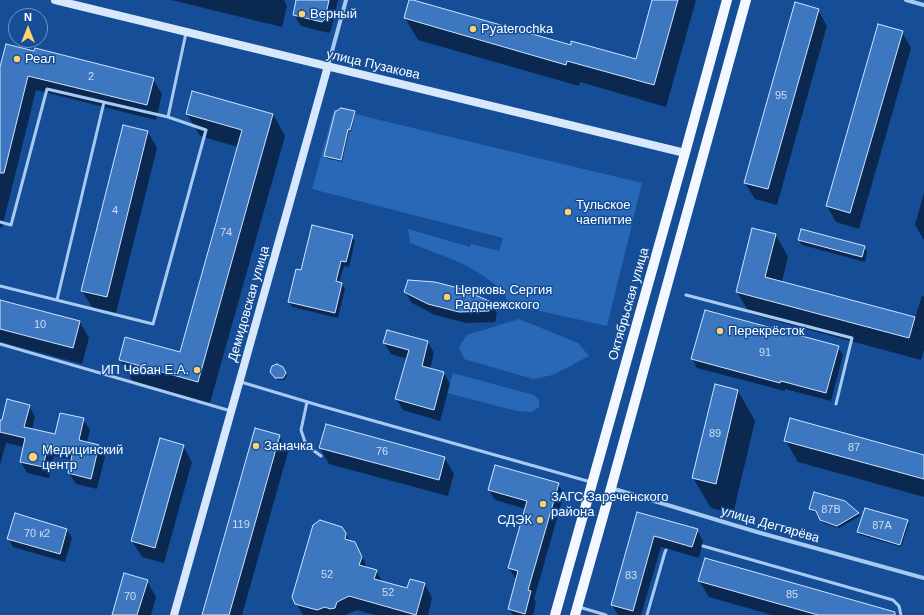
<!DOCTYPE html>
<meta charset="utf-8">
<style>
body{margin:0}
#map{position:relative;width:924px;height:615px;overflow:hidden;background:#154e97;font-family:Helvetica,sans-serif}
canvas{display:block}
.north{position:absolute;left:8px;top:8px;width:40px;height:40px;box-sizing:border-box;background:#154e97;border:1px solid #7395c1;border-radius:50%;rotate:0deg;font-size:11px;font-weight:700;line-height:16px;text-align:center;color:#fff}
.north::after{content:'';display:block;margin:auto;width:14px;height:18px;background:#ffd369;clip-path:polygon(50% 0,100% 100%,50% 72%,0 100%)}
</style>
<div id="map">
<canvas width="924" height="615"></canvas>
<div class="north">N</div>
</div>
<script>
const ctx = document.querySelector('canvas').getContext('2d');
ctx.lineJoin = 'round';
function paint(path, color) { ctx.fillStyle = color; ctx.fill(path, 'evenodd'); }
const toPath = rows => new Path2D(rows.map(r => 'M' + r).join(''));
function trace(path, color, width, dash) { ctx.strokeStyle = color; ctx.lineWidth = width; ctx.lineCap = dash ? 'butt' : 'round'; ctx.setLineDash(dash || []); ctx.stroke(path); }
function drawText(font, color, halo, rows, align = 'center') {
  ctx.font = font + ' Helvetica,sans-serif'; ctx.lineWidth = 3; ctx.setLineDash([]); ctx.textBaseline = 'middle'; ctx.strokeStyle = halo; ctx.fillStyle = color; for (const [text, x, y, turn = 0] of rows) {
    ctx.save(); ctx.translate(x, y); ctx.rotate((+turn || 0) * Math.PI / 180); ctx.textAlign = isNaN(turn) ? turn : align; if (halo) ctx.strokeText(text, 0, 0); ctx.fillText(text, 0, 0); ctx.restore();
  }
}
const green = toPath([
 [334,109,642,183,607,326,509,304,503,291,493,283,479,273,467,266,454,260,410,243,408,229,470,247,471,244,499,251,503,238,312,189],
 [519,319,578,343,589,356,553,375,533,379,464,359,459,347,467,335],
 [453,373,530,394,534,395,539,400,539,407,532,412,517,411,447,393]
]);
const shadow = toPath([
 [171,0,284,0,287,6,282,27],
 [297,0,338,0,331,30,329,33,301,26,294,15],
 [653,0,696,0,666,107,580,82,579,86,418,40,405,18,572,46,636,61],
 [818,10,827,26,777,205,755,199,745,183],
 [902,32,911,48,859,229,836,222,827,206],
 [0,71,153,79,162,94,156,120,36,90,2,228,0,227],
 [354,112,355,114,351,132,349,131,342,162,326,158,325,156],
 [187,114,273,114,285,136,210,403,133,382,120,360,180,353,238,147,200,136],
 [148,132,157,148,116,313,92,307,82,291],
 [924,193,924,240,915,225],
 [753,230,776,235,788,257,782,282,915,318,922,296,924,297,924,350,921,360,750,314,737,292],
 [352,236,355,241,349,267,344,266,339,283,341,283,345,289,338,318,292,307,289,302,302,271],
 [799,240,864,247,867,252,865,262,802,245],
 [405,292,491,302,497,314,495,322,466,323,435,315,412,303],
 [0,301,80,322,89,338,82,364,0,342],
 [387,331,428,342,434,353,430,369,444,373,450,384,440,421,403,410,396,399,407,359,391,354,384,343],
 [838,347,843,355,831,401,785,389,785,391,697,368,692,359],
 [282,367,287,376,284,380,278,380,273,375],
 [738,391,755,421,733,514,711,508,693,478],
 [29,405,35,417,32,430,56,436,83,419,90,430,87,443,98,446,105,457,97,489,76,484,69,473,72,460,54,456,49,478,27,473,21,462,24,447,6,443,0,465,0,421,3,422],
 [279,436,288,452,242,615,203,615],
 [785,440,924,456,924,497,798,462],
 [183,446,192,462,164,563,142,557,132,541],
 [320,448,444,457,454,474,448,496,329,464],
 [558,484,564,494,534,599,536,602,533,615,513,615,509,609,517,579,515,578,509,568,526,509,495,500,489,490],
 [844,502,859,514,860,516,839,528,823,523,818,513,811,511,810,508],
 [638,513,697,530,703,541,699,558,661,547,641,615,618,615,612,605],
 [907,521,909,524,901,547,860,535,858,532],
 [342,528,350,541,354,543,363,557,367,568,376,571,383,582,408,589,425,584,432,598,428,615,375,615,357,610,345,615,303,615,296,603],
 [67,530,72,538,65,562,13,547,8,538],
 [147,581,156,597,151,615,113,615],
 [699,581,888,615,772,615,709,597]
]);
const building = toPath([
 [296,0,329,0,325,19,322,22,293,15,296,0],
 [409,0,413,0,571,45,571,41,636,59,652,0,678,0,654,85,567,61,566,65,404,18,409,0],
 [795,2,819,9,768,189,744,183,795,2],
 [878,24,903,31,850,213,826,206,878,24],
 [6,44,34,51,35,48,154,78,147,105,28,76,4,173,0,173,0,67,6,44],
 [192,91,273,114,198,382,119,360,125,337,180,352,242,130,186,114,192,91],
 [341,108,355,111,350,130,348,129,341,160,324,156,335,112,341,108],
 [123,125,148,131,107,297,81,291,123,125],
 [312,225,353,235,346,262,341,261,336,281,342,283,335,313,288,302,296,269,301,270,312,225],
 [752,228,776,234,765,277,915,317,909,338,736,292,752,228],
 [801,229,865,246,862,257,798,240,801,229],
 [408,280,435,282,462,289,491,302,489,311,459,312,428,304,404,292,408,280],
 [0,300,80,321,73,348,0,329,0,300],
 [705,310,839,346,826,393,781,381,780,383,691,359,705,310],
 [387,330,428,341,422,366,444,372,434,410,395,399,409,350,383,343,387,330],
 [277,364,283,367,286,373,283,378,275,378,270,372,272,366,277,364],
 [715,384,738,390,716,484,692,478,715,384],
 [7,399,30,405,24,427,55,434,60,413,84,418,79,440,99,445,91,479,68,473,73,451,48,445,43,467,20,462,25,438,0,432,0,420,2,420,7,399],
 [790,418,924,455,924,479,784,441,790,418],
 [326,424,445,457,439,480,319,448,326,424],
 [255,428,280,435,229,615,202,615,255,428],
 [160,438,184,445,155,548,131,541,160,438],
 [495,465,559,483,528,590,531,591,525,614,508,609,518,571,508,568,527,501,488,490,495,465],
 [814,492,845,501,859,513,837,526,820,520,816,511,809,509,814,492],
 [865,508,908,520,900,545,857,532,865,508],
 [637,512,698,529,692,547,654,536,633,611,611,605,637,512],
 [15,513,67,529,60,554,7,539,15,513],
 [320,520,342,527,346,533,345,539,355,542,362,557,359,565,377,570,374,579,407,588,410,579,425,583,416,615,349,596,337,602,335,608,330,609,325,607,317,610,295,604,292,597,313,525,320,520],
 [705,558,895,612,895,615,818,615,698,581,705,558],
 [124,573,148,580,137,615,112,615,124,573]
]);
const lane = toPath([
 [0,222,11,225,47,89,168,117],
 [0,286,153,324,206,130,168,117,186,33],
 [686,295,852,338,836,404],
 [57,300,104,102],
 [0,344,231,411],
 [241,382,321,406,591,482],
 [307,402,301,430,306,445,321,456],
 [703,546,893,600,899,606,901,615],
 [579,607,606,615],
 [647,615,665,552,666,550]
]);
const street = toPath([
 [906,0,924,5],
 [328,66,346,0],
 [611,488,757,532,924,578]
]);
const secondary = toPath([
 [55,0,685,153],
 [174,615,328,66]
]);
const primary = toPath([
 [555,615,685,153,727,0],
 [575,615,611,488,746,0]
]);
const markers = [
 [302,14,4,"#ffd369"],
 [473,29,4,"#ffd369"],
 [17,59,4,"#ffd369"],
 [568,212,4,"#ffd369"],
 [447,297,4,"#ffd369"],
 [720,331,4,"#ffd369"],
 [197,370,4,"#ffd369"],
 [256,446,4,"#ffd369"],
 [33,457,5,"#ffd369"],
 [543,504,4,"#ffd369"],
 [540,520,4,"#ffd369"]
];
const numberNames = [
 ["2",91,77],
 ["95",781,96],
 ["4",115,211],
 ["74",226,233],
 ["10",40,325],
 ["91",765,353],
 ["89",715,434],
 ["87",854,448],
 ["76",382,452],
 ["87В",831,510],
 ["119",241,525],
 ["87А",882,526],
 ["70 к2",37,534],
 ["52",327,575],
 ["83",631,576],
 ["52",388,593],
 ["85",792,595],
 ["70",130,597]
];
const poiNames = [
 ["Верный",310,14],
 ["Pyaterochka",481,29],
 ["Реал",25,59],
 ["Тульское",576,205],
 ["чаепитие",576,220],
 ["Церковь Сергия",455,290],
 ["Радонежского",455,305],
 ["Перекрёсток",728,331],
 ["ИП Чебан Е.А.",189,370,"right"],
 ["Заначка",264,446],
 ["Медицинский",42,450],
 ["центр",42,465],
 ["ЗАГС Зареченского",551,497],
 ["района",551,512],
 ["СДЭК",532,520,"right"]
];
const streetNames = [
 ["улица Пузакова",373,65,13],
 ["Демидовская улица",249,304,-74],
 ["Октябрьская улица",629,304,-74],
 ["улица Дегтярёва",770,525,16]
];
paint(green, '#2868b6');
paint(shadow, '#0007');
paint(building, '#3d77bf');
trace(building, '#cfe4fc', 1);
trace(lane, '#a8c9f2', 3);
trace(street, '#a8c9f2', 4);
trace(secondary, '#d7e7fc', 8);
trace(primary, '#f3f7ff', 10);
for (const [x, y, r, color] of markers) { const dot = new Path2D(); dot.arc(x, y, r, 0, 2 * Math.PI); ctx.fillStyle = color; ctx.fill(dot); trace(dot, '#154e97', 1.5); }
drawText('11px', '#ceddef', null, numberNames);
drawText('13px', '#fff', '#154e97', poiNames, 'left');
drawText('13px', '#fff', '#154e97', streetNames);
</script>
